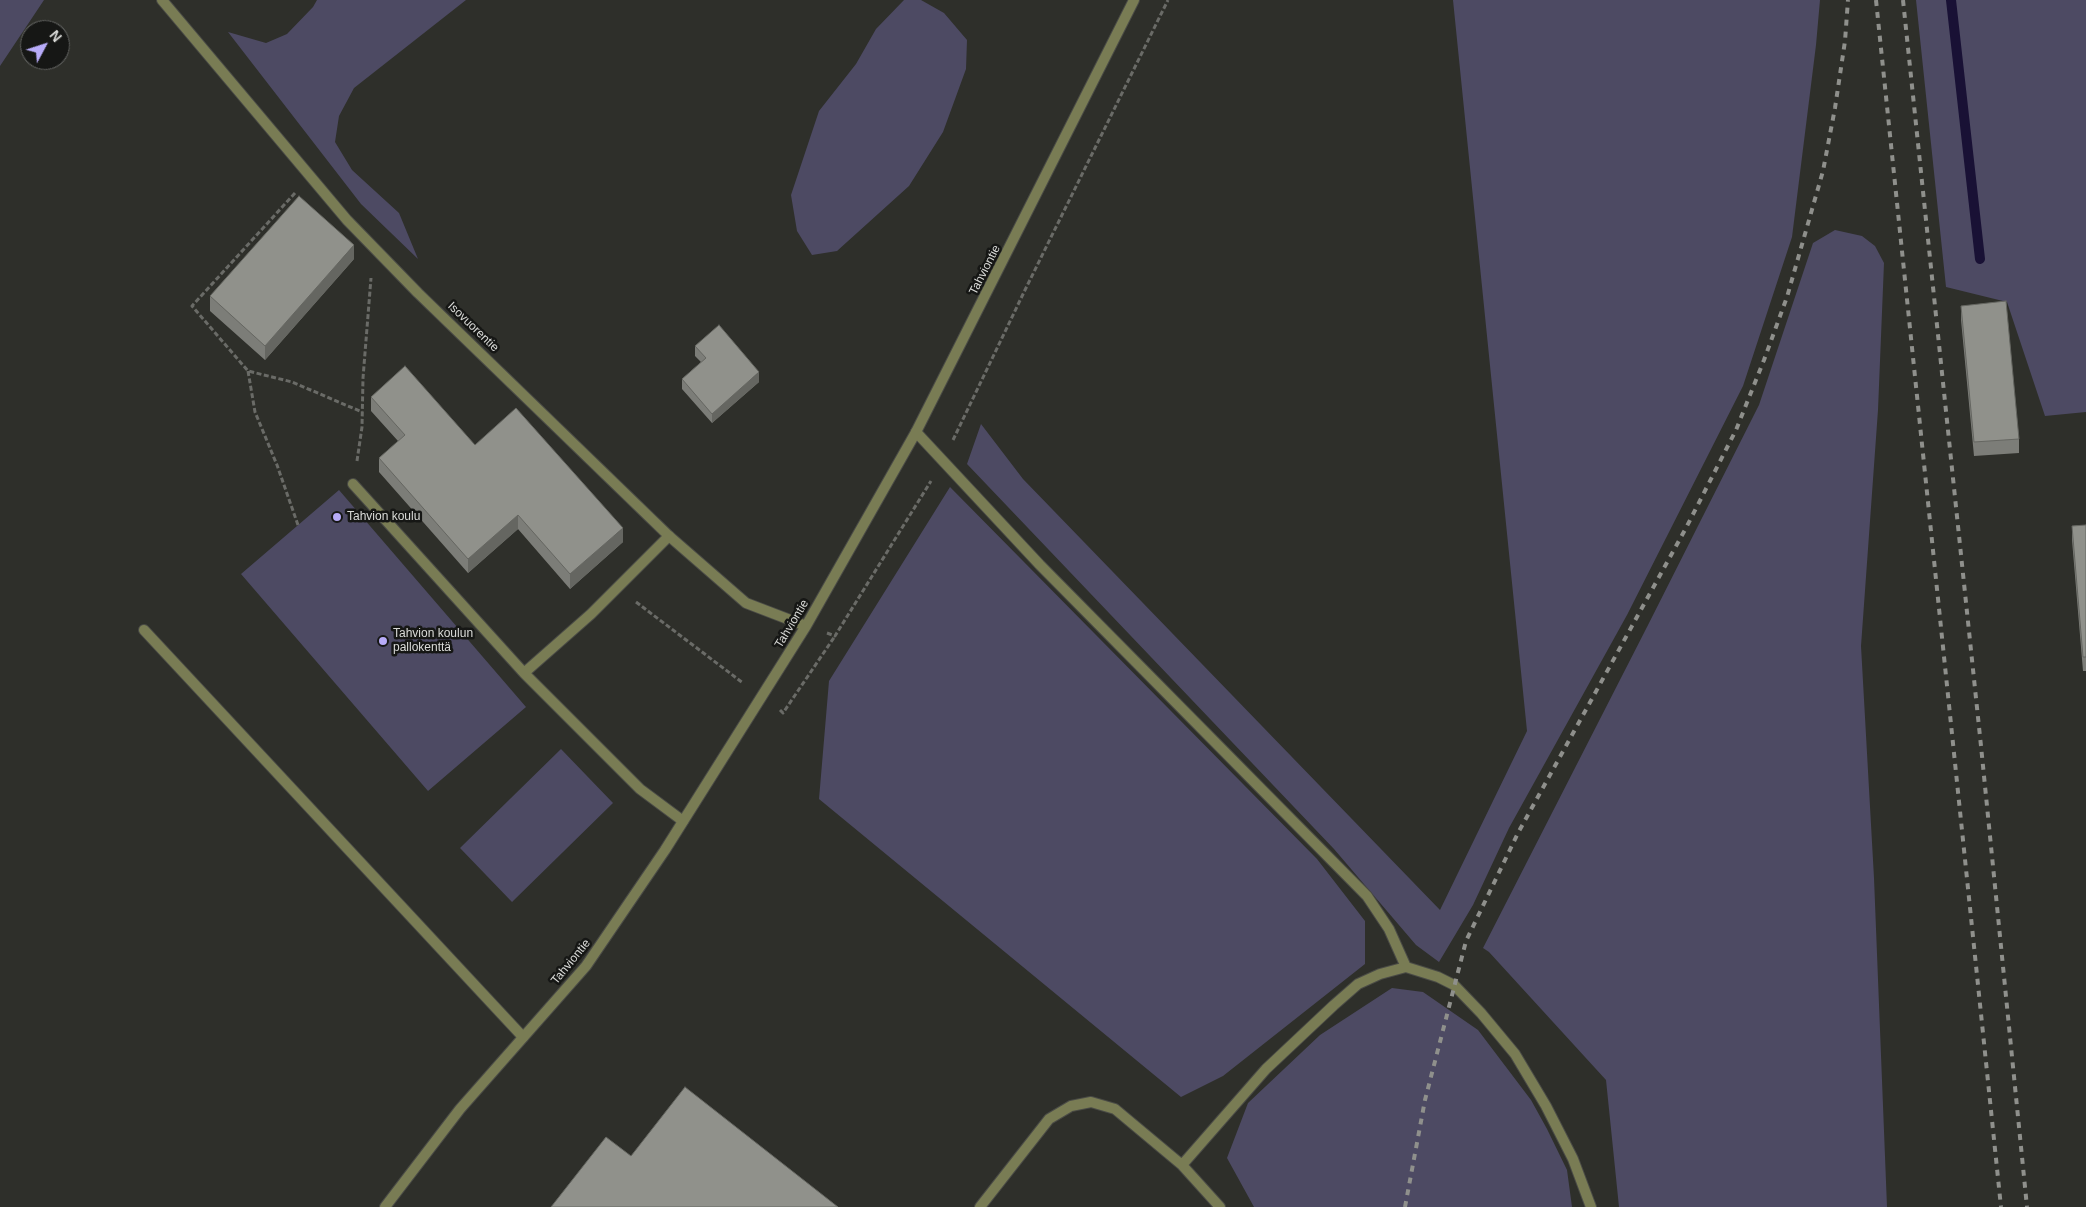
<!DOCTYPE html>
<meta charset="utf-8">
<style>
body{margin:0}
#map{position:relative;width:2086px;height:1207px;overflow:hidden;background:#2e2f2a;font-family:Arial,sans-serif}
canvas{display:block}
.north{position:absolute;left:20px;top:20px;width:50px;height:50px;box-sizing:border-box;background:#161715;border:1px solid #646563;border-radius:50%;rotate:50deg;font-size:14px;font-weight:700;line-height:20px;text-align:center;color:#dadbd8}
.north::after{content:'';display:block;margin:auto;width:18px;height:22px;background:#b7abf8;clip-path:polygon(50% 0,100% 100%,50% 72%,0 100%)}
</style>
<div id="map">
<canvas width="2086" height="1207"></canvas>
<div class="north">N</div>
</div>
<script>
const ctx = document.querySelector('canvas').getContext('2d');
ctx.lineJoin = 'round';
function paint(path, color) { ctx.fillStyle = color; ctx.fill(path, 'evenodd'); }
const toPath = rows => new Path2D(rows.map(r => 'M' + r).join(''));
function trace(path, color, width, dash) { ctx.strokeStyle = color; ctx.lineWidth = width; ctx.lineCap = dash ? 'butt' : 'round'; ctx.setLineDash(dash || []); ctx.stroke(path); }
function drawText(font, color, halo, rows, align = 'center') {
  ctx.font = font + ' Arial,sans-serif'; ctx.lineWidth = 5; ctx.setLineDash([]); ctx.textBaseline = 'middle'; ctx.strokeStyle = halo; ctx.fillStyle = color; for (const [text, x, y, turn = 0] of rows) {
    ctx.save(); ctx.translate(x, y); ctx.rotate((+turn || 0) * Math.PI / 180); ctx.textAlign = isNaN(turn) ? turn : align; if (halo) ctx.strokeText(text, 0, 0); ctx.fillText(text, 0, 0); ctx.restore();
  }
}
const green = toPath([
 [0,0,44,0,0,66],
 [317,0,466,0,354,88,339,116,335,142,352,170,399,213,418,259,361,204,228,32,266,43,287,34,313,7],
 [904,0,921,0,944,13,967,40,966,69,943,132,909,186,837,251,812,255,797,231,791,195,819,111,856,64,876,29],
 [1453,0,1820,0,1816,45,1792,237,1743,386,1627,615,1509,828,1473,905,1439,962,1416,945,1334,849,967,464,981,424,1023,479,1440,910,1527,731],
 [1916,0,2086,0,2086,412,2045,416,2007,302,1946,287],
 [1835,230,1862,236,1875,246,1884,263,1878,410,1861,646,1874,878,1887,1207,1619,1207,1606,1080,1489,952,1483,948,1647,627,1759,405,1813,243],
 [950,487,1317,859,1365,921,1365,964,1223,1076,1181,1097,819,799,829,681],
 [339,490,526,707,428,791,241,574],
 [561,749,613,803,512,902,460,848],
 [1392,988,1423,992,1478,1030,1531,1100,1547,1129,1567,1170,1572,1207,1254,1207,1227,1158,1248,1103,1320,1035]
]);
const stream = toPath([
 [1951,0,1980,259]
]);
const path = toPath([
 [295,193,192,306,248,371,292,382,362,412],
 [248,371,255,412,277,465,298,525],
 [953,440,1025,290,1168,0],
 [357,461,362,427,363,378,371,278],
 [636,602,743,683],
 [827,633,835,636,931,481],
 [780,710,783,713,835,636]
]);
const lane = toPath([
 [916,432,1040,565,1367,896,1389,929,1406,967,1438,977,1454,985,1481,1013,1515,1054,1546,1106,1573,1159,1591,1207],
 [353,484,524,673,640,789,683,821],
 [144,630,523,1037],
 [524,673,591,614,669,536],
 [1182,1165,1266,1069,1334,1005,1358,984,1380,974,1406,967],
 [980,1207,1049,1119,1071,1106,1091,1102,1115,1109,1182,1165,1220,1207]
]);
const street = toPath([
 [162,0,347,220,418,293,669,536,746,603,806,626],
 [385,1207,460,1109,586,966,665,850,806,626,916,432,1134,0]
]);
const rail = toPath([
 [1876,0,2001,1207],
 [1903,0,1981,746,2027,1207],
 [1405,1207,1425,1100,1466,941,1518,833,1686,528,1736,430,1764,360,1787,297,1823,171,1835,108,1845,41,1848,0]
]);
const wall = toPath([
 [354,259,265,360,210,311,210,296],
 [1961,306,2019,439,2019,453,1974,456,1961,320],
 [695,346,759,382,712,423,682,389,682,379,701,362,695,356],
 [371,397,475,445,623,542,570,589,518,529,468,573,379,472,379,458,398,441,371,411],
 [2086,525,2086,671,2083,671,2072,540,2072,526]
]);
const shadedWall = toPath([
 [354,245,354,259,265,360,265,346],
 [759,372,759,382,712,423,712,414],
 [518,515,518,529,468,573,468,559],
 [623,528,623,542,570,589,570,574]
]);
const building = toPath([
 [299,196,354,245,265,346,210,296,299,196],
 [2006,301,2019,439,1974,442,1961,306,2006,301],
 [719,325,759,372,712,414,682,379,706,358,695,346,719,325],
 [405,366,475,445,516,408,623,528,570,574,518,515,468,559,379,458,405,435,371,397,405,366],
 [2086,525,2086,657,2083,657,2072,526,2086,525],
 [685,1087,838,1207,551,1207,606,1137,631,1156,685,1087]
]);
const markers = [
 [337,517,5,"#b7abf8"],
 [383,641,5,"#b7abf8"]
];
const streetNames = [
 ["Tahviontie",985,270,-63],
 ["Isovuorentie",473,327,44],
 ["Tahviontie",792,624,-59],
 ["Tahviontie",571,962,-51]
];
const poiNames = [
 ["Tahvion koulu",347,517],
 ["Tahvion koulun",393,634],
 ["pallokenttä",393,648]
];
paint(green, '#4d4a63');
trace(stream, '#191135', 10);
trace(lane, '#4a4b46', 12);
trace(street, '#4a4b46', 12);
trace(path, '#6a6b67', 3, [5, 2.5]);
trace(lane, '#797c54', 10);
trace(street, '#797c54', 10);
trace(rail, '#8f908c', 4, [6, 6]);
paint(wall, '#7c7d78');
paint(shadedWall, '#656661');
paint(building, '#90918b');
trace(building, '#656661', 1);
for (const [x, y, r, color] of markers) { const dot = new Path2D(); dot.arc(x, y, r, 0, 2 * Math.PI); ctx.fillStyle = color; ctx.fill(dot); trace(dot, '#161715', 2); }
drawText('12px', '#dadbd8', '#161715', streetNames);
drawText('12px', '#dadbd8', '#161715', poiNames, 'left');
</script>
